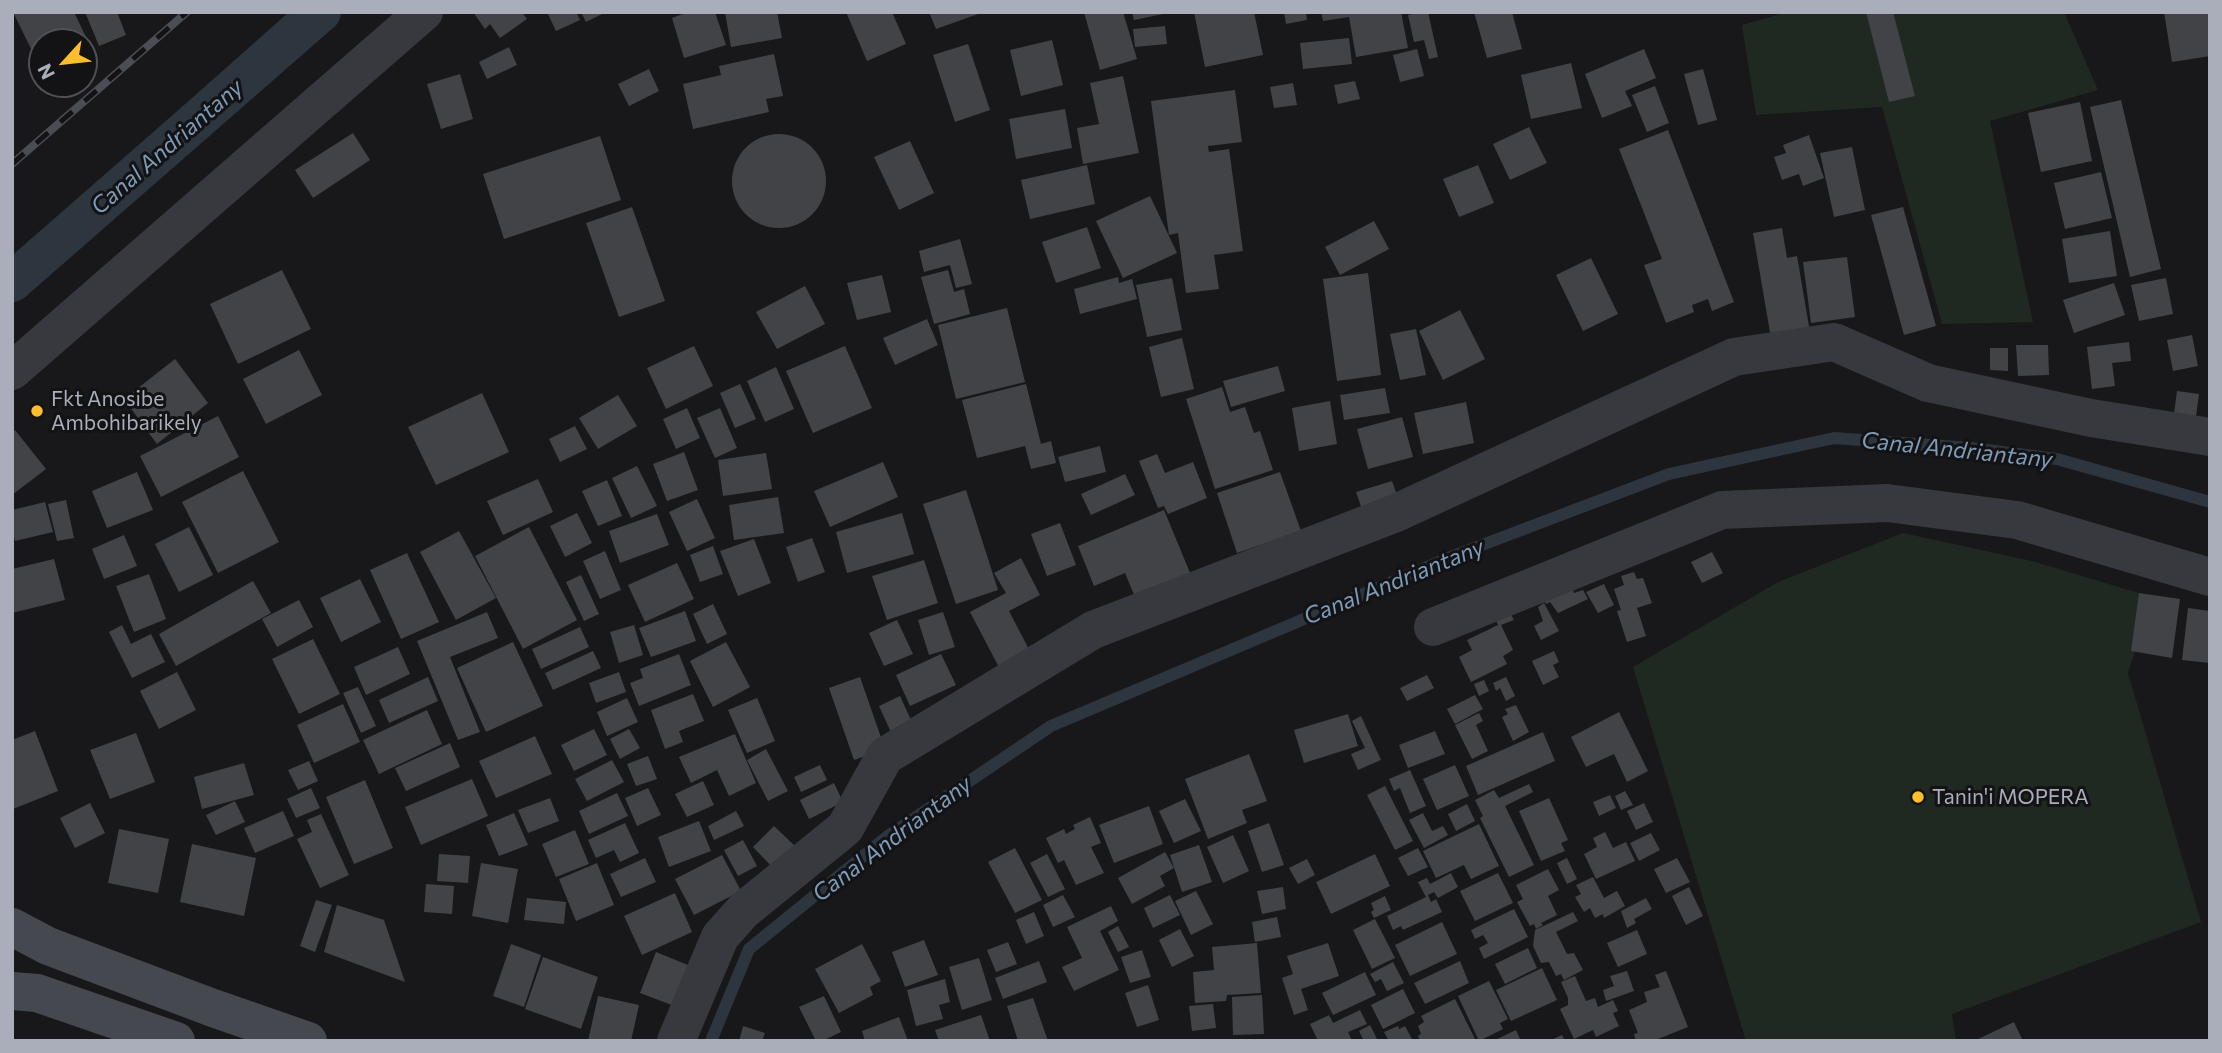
<!DOCTYPE html>
<style>
body{margin:0}
#map{position:relative;width:2222px;height:1053px;overflow:hidden;background:#18181a;font-family:Commissioner,sans-serif}
canvas{display:block}
.frame{position:absolute;inset:0;border:14px solid #a9aeba;pointer-events:none}
.north{position:absolute;left:28px;top:28px;width:70px;height:70px;box-sizing:border-box;background:#131315;border:2px solid #4f5157;border-radius:50%;rotate:243deg;font-size:19px;font-weight:700;line-height:28px;text-align:center;color:#a9aeba}
.north::after{content:'';display:block;margin:auto;width:24px;height:32px;background:#fdbe2d;clip-path:polygon(50% 0,100% 100%,50% 72%,0 100%)}
</style>
<div id="map">
<canvas width="2222" height="1053"></canvas>
<div class="frame"></div>
<div class="north">N</div>
</div>
<script>
const ctx = document.querySelector('canvas').getContext('2d');
ctx.lineJoin = 'round';
function paint(path, color) { ctx.fillStyle = color; ctx.fill(path, 'evenodd'); }
const toPath = rows => new Path2D(rows.map(r => 'M' + r).join(''));
function trace(path, color, width, dash) { ctx.strokeStyle = color; ctx.lineWidth = width; ctx.lineCap = dash ? 'butt' : 'round'; ctx.setLineDash(dash || []); ctx.stroke(path); }
function drawText(font, color, halo, rows, align = 'center') {
  ctx.font = font + ' Commissioner,sans-serif'; ctx.lineWidth = 6; ctx.setLineDash([]); ctx.textBaseline = 'middle'; ctx.strokeStyle = halo; ctx.fillStyle = color; for (const [text, x, y, turn = 0] of rows) {
    ctx.save(); ctx.translate(x, y); ctx.rotate((+turn || 0) * Math.PI / 180); ctx.textAlign = isNaN(turn) ? turn : align; if (halo) ctx.strokeText(text, 0, 0); ctx.fillText(text, 0, 0); ctx.restore();
  }
}
const green = toPath([
 [1787,12,2064,12,2098,90,1990,121,2033,322,1942,324,1882,107,1756,115,1742,25],
 [1903,533,2032,561,2152,597,2128,673,2201,922,1952,1014,1956,1041,1746,1041,1633,667,1778,582]
]);
const stream = toPath([
 [12,266,298,12],
 [711,1041,749,949,888,836,1051,726,1453,556,1669,474,1834,438,1971,448,2057,459,2210,502]
]);
const canal = toPath([
 [12,282,321,12]
]);
const building = toPath([
 [13,12,74,12,86,37,76,42,42,42,42,59,37,61],
 [85,12,117,12,126,35,99,46],
 [473,12,522,12,527,19,500,38,490,24,485,29],
 [547,12,576,12,580,20,556,31],
 [581,12,606,12,586,22],
 [688,12,715,12,726,45,684,58,672,18],
 [725,12,777,12,782,38,731,47],
 [846,12,892,12,906,44,867,61],
 [929,12,981,12,981,13,936,29],
 [1084,12,1123,12,1137,59,1100,70],
 [1132,12,1168,12,1168,13,1134,20],
 [1194,12,1254,12,1263,55,1205,67],
 [1284,12,1306,12,1307,20,1286,24],
 [1321,12,1401,12,1408,48,1356,57,1349,17,1323,21],
 [1420,12,1428,12,1438,57,1429,59,1424,40,1414,42,1408,15],
 [1474,12,1512,12,1522,49,1487,58],
 [1866,12,1893,12,1915,96,1889,102],
 [2164,12,2210,12,2210,56,2172,62],
 [1165,26,1167,44,1135,47,1133,29],
 [1349,38,1352,64,1303,69,1300,43],
 [1052,40,1063,85,1021,96,1010,50],
 [968,44,990,110,955,122,933,55],
 [509,47,517,65,487,79,479,62],
 [1417,49,1424,76,1400,82,1393,55],
 [1644,49,1656,78,1625,91,1632,106,1602,118,1585,74],
 [774,54,783,96,766,99,769,112,693,129,683,84,721,75,719,66],
 [1571,63,1582,108,1531,119,1521,75],
 [649,69,659,91,629,106,618,84],
 [1703,69,1717,120,1698,125,1684,74],
 [460,74,473,119,441,129,427,84],
 [1123,76,1139,153,1083,164,1077,128,1099,124,1090,83],
 [1355,81,1360,99,1338,104,1334,85],
 [1293,83,1297,105,1274,108,1270,87],
 [1655,86,1669,123,1647,132,1632,95],
 [1235,90,1242,142,1208,146,1209,152,1229,149,1243,251,1214,255,1219,289,1186,293,1178,233,1169,235,1151,101],
 [2121,100,2161,269,2130,277,2090,107],
 [2080,102,2092,161,2041,172,2028,113],
 [1065,109,1072,148,1016,159,1009,119],
 [1529,127,1547,163,1510,180,1493,144],
 [1668,130,1734,302,1712,311,1708,299,1692,305,1694,312,1666,323,1644,265,1662,259,1619,149],
 [353,133,370,160,313,198,295,170],
 '732 181a47 47 0 1 1 94 0a47 47 0 1 1-94 0Z',
 [1809,135,1824,178,1803,186,1799,174,1782,180,1774,157,1786,153,1783,145],
 [600,136,621,200,504,239,483,174],
 [910,141,934,193,899,210,874,157],
 [1852,147,1865,210,1834,217,1820,153],
 [1087,165,1095,204,1030,219,1021,180],
 [1478,165,1494,203,1459,217,1443,179],
 [2101,172,2112,218,2065,229,2054,183],
 [1150,196,1177,253,1123,278,1096,221],
 [632,207,665,301,619,317,586,223],
 [1903,207,1936,326,1904,335,1871,215],
 [1374,221,1389,249,1340,275,1325,247],
 [1087,227,1101,268,1056,283,1042,242],
 [1782,228,1787,258,1797,256,1811,338,1772,344,1753,233],
 [2110,231,2117,276,2069,283,2062,239],
 [960,239,972,284,956,288,950,265,924,272,919,251],
 [1847,257,1855,317,1811,323,1803,262],
 [1591,258,1618,314,1583,331,1556,275],
 [282,270,311,329,238,364,210,304],
 [948,270,954,292,964,289,970,314,934,324,921,277],
 [1368,273,1381,375,1337,381,1323,279],
 [882,275,891,312,857,320,847,283],
 [1118,277,1119,283,1132,279,1137,299,1080,314,1074,289],
 [1172,278,1182,330,1147,337,1136,285],
 [2166,278,2173,314,2139,321,2131,285],
 [2114,283,2125,315,2074,333,2063,300],
 [805,286,825,324,777,349,756,312],
 [1007,308,1025,382,956,399,938,325],
 [1460,310,1485,359,1443,380,1419,331],
 [927,319,938,345,895,365,883,338],
 [1416,329,1426,375,1400,380,1390,334],
 [2192,335,2198,366,2173,371,2167,340],
 [1182,338,1194,389,1161,397,1149,347],
 [2129,342,2131,361,2112,363,2115,386,2092,389,2087,347],
 [2016,345,2048,345,2049,375,2018,376],
 [694,346,713,386,666,409,647,368],
 [845,346,872,408,813,433,786,371],
 [1990,348,2008,348,2008,371,1990,370],
 [299,350,322,395,266,424,243,379],
 [175,359,208,403,157,444,124,399],
 [1278,366,1285,391,1231,407,1223,381],
 [776,367,794,409,765,422,747,381],
 [740,384,756,419,735,428,720,393],
 [1026,384,1041,444,1051,441,1056,463,1031,469,1025,446,977,458,962,400],
 [1222,387,1230,412,1245,407,1254,433,1260,431,1273,470,1215,489,1186,399],
 [1385,388,1390,413,1344,420,1340,395],
 [2177,391,2199,394,2195,424,2173,421],
 [482,393,509,452,436,485,408,427],
 [618,395,637,426,598,449,579,418],
 [1330,401,1337,444,1299,451,1292,408],
 [1466,402,1474,443,1423,454,1414,413],
 [687,408,700,438,676,449,663,419],
 [720,408,737,448,715,458,697,418],
 [218,416,239,457,161,497,140,456],
 [1402,417,1413,457,1368,469,1357,429],
 [575,426,587,449,560,462,549,439],
 [15,430,46,469,12,495,12,432],
 [1100,446,1106,472,1065,482,1058,457],
 [684,452,698,490,667,501,653,464],
 [766,453,772,489,723,496,718,460],
 [1157,454,1165,473,1193,462,1207,498,1168,514,1164,506,1158,508,1139,461],
 [883,462,898,497,830,527,814,491],
 [637,466,657,506,631,518,612,478],
 [243,471,279,542,218,573,182,502],
 [137,472,153,510,107,528,92,491],
 [1280,472,1301,531,1237,553,1217,493],
 [1125,474,1135,495,1091,515,1081,494],
 [538,479,553,512,503,535,487,501],
 [607,480,622,516,598,526,582,491],
 [1392,481,1401,506,1365,518,1356,492],
 [966,490,998,590,956,604,923,504],
 [778,497,784,533,734,540,729,505],
 [697,499,715,538,687,551,669,512],
 [66,500,74,538,57,541,48,504],
 [45,502,53,532,15,541,12,529,12,510],
 [1164,510,1193,580,1137,602,1125,573,1094,586,1078,546],
 [577,513,592,543,565,557,550,526],
 [902,513,914,554,847,573,836,532],
 [657,514,669,545,620,563,609,531],
 [1060,523,1076,565,1047,576,1031,534],
 [189,527,213,575,179,592,155,544],
 [529,527,577,620,523,649,475,556],
 [459,531,496,598,456,620,420,552],
 [124,535,137,566,104,579,92,549],
 [812,538,825,572,798,582,786,547],
 [754,539,771,583,738,596,720,551],
 [713,546,723,574,700,582,690,555],
 [605,551,621,590,600,599,583,561],
 [1712,552,1723,573,1702,583,1691,562],
 [407,553,439,622,401,639,370,570],
 [1021,558,1040,595,1009,611,1034,659,1003,675,970,612,1006,593,994,573],
 [54,559,65,600,12,613,12,569],
 [924,560,938,603,887,620,872,576],
 [677,563,694,599,645,622,628,585],
 [1634,572,1637,579,1643,578,1652,603,1637,608,1646,636,1627,642,1617,611,1621,610,1614,589,1624,585,1621,576],
 [149,574,166,619,134,632,116,586],
 [581,575,599,614,584,621,566,582],
 [360,579,381,622,341,642,320,598],
 [253,581,271,613,176,666,159,634],
 [1604,584,1614,605,1598,613,1586,592],
 [1571,585,1574,593,1583,590,1588,599,1558,613,1550,602,1546,604,1543,598],
 [2139,593,2180,599,2172,658,2131,651],
 [299,600,313,627,277,647,262,619],
 [1544,603,1559,631,1541,640,1534,626,1543,621,1538,607],
 [713,604,727,634,707,644,693,614],
 [2188,608,2210,611,2210,663,2182,660],
 [685,611,696,641,651,657,639,628],
 [1509,611,1514,620,1501,625,1513,650,1503,656,1507,664,1471,682,1459,657,1472,650,1467,640,1498,625,1495,618],
 [487,612,498,638,450,657,480,732,458,740,417,641],
 [943,612,955,647,929,655,918,620],
 [897,620,913,654,884,666,869,633],
 [122,625,131,644,151,634,165,662,132,678,109,632],
 [634,625,643,655,619,663,610,632],
 [580,627,589,647,541,669,532,649],
 [313,639,340,694,299,714,272,659],
 [513,642,543,706,486,732,457,668],
 [726,642,750,687,713,707,690,661],
 [398,647,410,674,366,695,354,667],
 [593,651,601,668,553,690,545,673],
 [1554,651,1559,662,1553,665,1559,677,1543,685,1532,661],
 [679,654,691,685,639,706,630,683,643,678,640,669],
 [941,654,956,685,910,706,896,675],
 [177,672,196,710,159,729,140,691],
 [619,672,626,692,596,703,589,683],
 [1427,675,1434,688,1407,701,1400,688],
 [428,677,438,701,389,723,379,700],
 [860,677,885,749,854,760,829,688],
 [1506,677,1515,696,1506,701,1500,688,1496,691,1493,683],
 [1484,680,1489,691,1479,696,1474,684],
 [358,687,376,726,361,733,343,693],
 [693,694,704,721,679,731,683,742,665,749,651,710],
 [1475,695,1483,709,1455,724,1447,709],
 [900,696,916,731,895,741,879,706],
 [627,698,638,722,607,736,597,712],
 [757,698,775,741,747,753,728,710],
 [343,704,360,742,314,763,297,725],
 [1516,705,1529,732,1513,741,1502,717,1508,714,1505,709],
 [427,710,442,744,379,774,363,740],
 [1619,712,1648,771,1627,782,1614,754,1586,767,1571,737],
 [1479,713,1483,721,1476,725,1488,751,1472,759,1455,725],
 [1348,714,1358,746,1304,763,1294,730],
 [1361,716,1381,760,1358,770,1351,754,1365,748,1352,721],
 [594,729,607,755,574,771,561,745],
 [629,729,640,748,620,759,610,739],
 [35,731,58,791,13,809,12,740],
 [1435,731,1445,754,1408,768,1399,745],
 [1543,732,1555,761,1478,795,1466,766],
 [136,733,155,782,110,799,90,750],
 [735,734,756,783,729,796,717,770,691,783,679,757],
 [535,736,552,774,496,798,479,761],
 [450,743,460,767,406,791,395,768],
 [766,749,788,791,768,801,747,760],
 [1249,754,1267,801,1242,810,1247,823,1208,839,1185,779],
 [648,756,657,779,636,786,627,764],
 [612,760,624,782,587,801,575,779],
 [309,761,318,781,298,790,288,770],
 [244,763,254,795,202,809,194,777],
 [820,765,827,780,801,792,794,777],
 [1455,765,1469,796,1437,810,1423,779],
 [1410,770,1426,806,1410,813,1400,788,1394,791,1389,779],
 [472,779,488,816,421,845,405,807],
 [365,780,393,848,354,864,326,797],
 [703,781,714,805,687,817,675,794],
 [834,783,843,802,809,819,800,800],
 [1529,784,1533,792,1505,806,1534,865,1509,877,1480,818,1483,816,1475,800,1494,790,1499,798],
 [1385,786,1413,841,1395,850,1367,795],
 [311,788,320,808,296,818,287,799],
 [648,788,661,815,637,826,625,798],
 [1625,791,1633,805,1621,810,1615,796],
 [617,793,628,816,589,834,579,811],
 [1610,795,1616,808,1599,816,1593,802],
 [550,798,559,821,528,833,518,810],
 [1549,798,1568,840,1561,843,1565,851,1541,861,1519,811],
 [1185,799,1201,831,1174,843,1159,811],
 [235,801,245,822,216,835,206,815],
 [90,803,105,833,75,848,60,818],
 [1644,803,1653,822,1636,830,1627,811],
 [1467,804,1475,821,1456,831,1448,814],
 [1149,806,1163,844,1114,863,1099,825],
 [283,811,294,836,255,853,244,828],
 [736,811,744,826,714,840,708,826],
 [514,813,528,845,499,856,486,825],
 [1423,813,1432,831,1443,826,1448,835,1424,848,1409,820],
 [321,814,349,875,320,888,297,839,312,832,307,820],
 [1090,817,1101,843,1091,847,1104,873,1076,885,1064,860,1058,863,1046,838,1064,829,1066,834,1075,829,1073,825],
 [699,821,711,851,669,867,658,837],
 [625,823,639,853,620,862,614,850,596,858,588,840],
 [1269,823,1284,865,1262,872,1248,831],
 [1479,824,1499,866,1471,879,1464,865,1436,878,1423,851],
 [774,826,798,849,776,871,753,847],
 [119,829,169,839,158,893,108,883],
 [575,830,589,864,556,877,542,844],
 [1605,832,1613,848,1626,842,1635,861,1596,879,1584,854,1597,847,1593,838],
 [1651,833,1660,850,1639,861,1630,843],
 [1233,835,1249,871,1223,883,1207,847],
 [743,840,757,866,738,876,724,850],
 [192,844,256,858,244,916,180,902],
 [1199,845,1212,882,1182,892,1170,855],
 [1015,848,1042,900,1015,913,988,862],
 [1418,848,1428,867,1408,876,1398,858],
 [1165,852,1174,868,1160,876,1165,886,1132,904,1118,878],
 [439,854,470,856,468,883,437,881],
 [1047,854,1065,889,1048,897,1030,863],
 [1375,854,1390,886,1331,914,1316,882],
 [722,855,741,891,694,915,675,879],
 [645,858,656,882,621,897,610,874],
 [1567,858,1577,879,1567,884,1557,863],
 [1677,858,1690,882,1666,893,1654,869],
 [1307,859,1315,875,1298,884,1289,868],
 [481,863,518,869,508,923,472,916],
 [597,863,614,905,576,921,559,879],
 [1548,869,1559,890,1548,896,1557,915,1541,923,1543,925,1536,929,1534,924,1530,926,1517,902,1523,899,1516,885],
 [1451,873,1458,887,1438,898,1434,892,1428,895,1431,902,1436,899,1442,912,1403,930,1401,926,1393,930,1387,916,1426,897,1418,882,1427,878,1430,884],
 [1498,873,1513,903,1475,921,1460,891],
 [1593,877,1604,898,1617,891,1625,906,1604,918,1603,914,1595,918,1590,908,1584,912,1575,897,1581,894,1576,885],
 [426,884,454,886,452,914,424,912],
 [1283,887,1286,909,1262,914,1257,891],
 [1689,887,1703,916,1686,925,1672,896],
 [1196,891,1213,924,1191,935,1175,901],
 [675,893,692,932,642,955,624,916],
 [1063,895,1075,917,1053,927,1043,905],
 [1170,895,1180,915,1153,928,1144,908],
 [1385,896,1391,910,1374,918,1371,912,1374,910,1371,903],
 [527,898,566,902,564,924,524,920],
 [1646,898,1652,909,1634,919,1636,923,1627,928,1621,911],
 [316,900,332,905,315,952,300,946],
 [337,905,384,920,405,982,324,952],
 [1111,906,1118,921,1100,931,1119,970,1074,991,1062,967,1082,958,1067,927],
 [1514,909,1528,937,1484,959,1479,948,1488,943,1483,935,1475,939,1471,930],
 [1034,912,1044,936,1026,944,1016,920],
 [1573,912,1578,921,1556,932,1567,954,1574,953,1583,970,1564,980,1561,974,1556,976,1549,962,1541,963,1533,946,1535,930],
 [1277,917,1281,937,1255,942,1252,922],
 [1375,919,1395,958,1372,969,1353,930],
 [1442,922,1457,954,1410,976,1395,945],
 [1118,926,1129,947,1118,952,1108,932],
 [1180,929,1194,956,1172,967,1159,940],
 [1637,930,1647,954,1618,967,1607,943],
 [924,940,938,975,905,987,892,952],
 [1008,942,1017,964,996,972,987,950],
 [1257,943,1261,993,1227,995,1226,1001,1195,1003,1193,972,1214,970,1212,947],
 [1328,943,1339,976,1301,989,1308,1010,1294,1015,1282,978,1293,974,1287,956],
 [511,944,541,955,524,1007,493,996],
 [862,944,881,981,870,987,873,995,839,1013,815,969],
 [1528,948,1537,968,1505,984,1495,964],
 [1142,950,1151,977,1130,983,1121,957],
 [656,952,693,967,677,1007,640,993],
 [543,957,598,977,581,1029,525,1009],
 [979,958,992,1000,962,1010,949,967],
 [1039,961,1047,982,1003,999,995,978],
 [1460,961,1469,983,1425,1004,1414,983],
 [1393,962,1404,983,1387,991,1381,979,1375,982,1370,974],
 [1542,968,1557,1000,1511,1021,1496,990],
 [1627,971,1634,991,1606,1001,1603,990,1614,986,1610,976],
 [1666,971,1688,1027,1653,1041,1636,1041,1634,1034,1638,1033,1629,1010,1647,1002,1644,992,1660,987,1655,975],
 [1365,972,1376,995,1333,1015,1322,993],
 [1575,976,1586,1001,1595,998,1598,1007,1613,1000,1618,1011,1613,1013,1619,1026,1596,1037,1593,1030,1574,1039,1560,1009,1568,1005,1568,998,1561,982],
 [945,979,950,1002,939,1005,943,1019,916,1026,907,990],
 [1489,981,1508,1019,1500,1023,1503,1029,1479,1041,1458,996],
 [1148,985,1159,1020,1137,1027,1125,993],
 [1403,989,1415,1013,1383,1029,1371,1005],
 [1262,995,1264,1034,1233,1035,1232,997],
 [598,996,639,1005,631,1041,588,1041],
 [824,996,841,1032,822,1041,816,1041,799,1007],
 [1033,998,1048,1041,1018,1041,1007,1006],
 [1455,999,1475,1039,1420,1041,1418,1036,1421,1034,1418,1026,1424,1022,1421,1016],
 [1213,1004,1216,1028,1192,1031,1189,1006],
 [1360,1010,1367,1024,1348,1032,1352,1041,1318,1041,1310,1024,1329,1015,1333,1023],
 [981,1015,990,1041,939,1041,935,1030],
 [899,1017,908,1041,865,1041,862,1031],
 [2014,1022,2023,1041,1974,1041],
 [1370,1025,1378,1041,1364,1041,1359,1031],
 [743,1026,765,1033,762,1041,739,1041],
 [1398,1026,1399,1029,1405,1026,1413,1041,1389,1041,1384,1032],
 [1516,1030,1521,1041,1493,1041],
 [1562,1035,1565,1041,1549,1041]
]);
const street = toPath([
 [12,371,424,12],
 [1433,627,1722,510,1887,503,2017,520,2210,577],
 [676,1041,720,937,743,911,845,828,885,756,1093,630,1396,513,1734,357,1834,342,1928,383,2091,418,2210,437]
]);
const secondary = toPath([
 [12,927,48,946,213,1008,308,1041],
 [12,991,37,993,176,1041]
]);
const rail = toPath([
 [12,164,187,12]
]);
const markers = [
 [37,411,7,"#fdbe2d"],
 [1918,797,7,"#fdbe2d"]
];
const poiNames = [
 ["Fkt Anosibe",51,399],
 ["Ambohibarikely",51,423],
 ["Tanin'i MOPERA",1932,797]
];
const waterNames = [
 ["Canal Andriantany",167,147,-41],
 ["Canal Andriantany",1957,450,6],
 ["Canal Andriantany",1394,582,-22],
 ["Canal Andriantany",892,839,-37]
];
paint(green, '#1f2821');
trace(stream, '#2d363f', 12);
trace(canal, '#2d363f', 40);
paint(building, '#424347');
trace(street, '#38393f', 38);
trace(secondary, '#46484f', 38);
trace(rail, '#4b4d54', 8);
trace(rail, '#131315', 5, [16]);
for (const [x, y, r, color] of markers) { const dot = new Path2D(); dot.arc(x, y, r, 0, 2 * Math.PI); ctx.fillStyle = color; ctx.fill(dot); trace(dot, '#131315', 2.5); }
drawText('21px', '#a9aeba', '#131315', poiNames, 'left');
drawText('italic 23px', '#7e9bb7', '#131315', waterNames);
</script>
